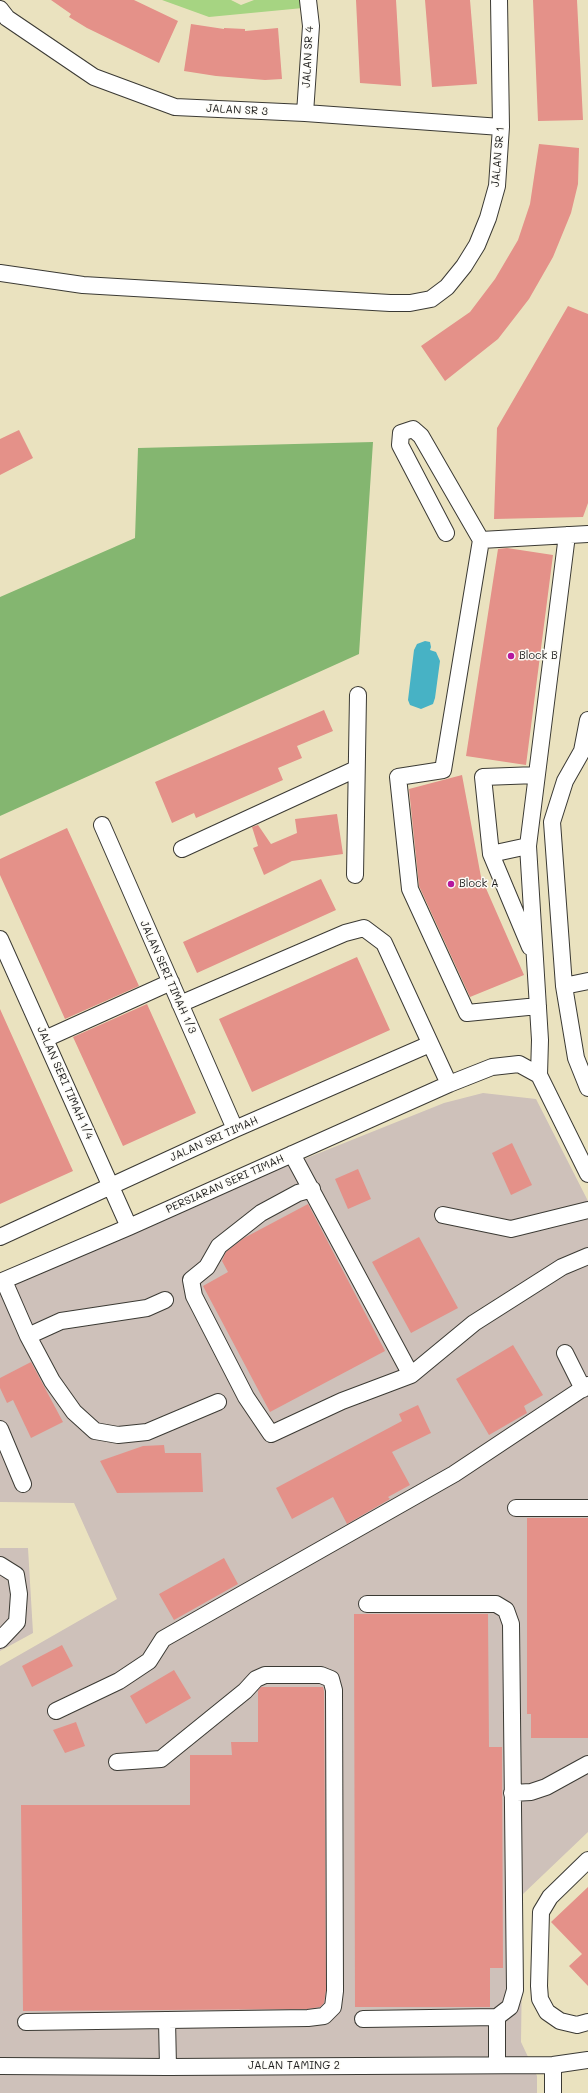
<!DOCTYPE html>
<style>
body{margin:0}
canvas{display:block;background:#eae2bf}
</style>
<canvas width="588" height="2093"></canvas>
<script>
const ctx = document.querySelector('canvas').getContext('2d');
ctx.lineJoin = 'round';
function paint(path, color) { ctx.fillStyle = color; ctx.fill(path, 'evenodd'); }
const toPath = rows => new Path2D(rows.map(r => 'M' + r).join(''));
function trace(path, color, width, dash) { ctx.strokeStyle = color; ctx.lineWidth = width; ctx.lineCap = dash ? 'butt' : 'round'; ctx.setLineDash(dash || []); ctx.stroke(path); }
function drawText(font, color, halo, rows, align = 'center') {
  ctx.font = font + ' Mali,sans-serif'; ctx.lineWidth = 3; ctx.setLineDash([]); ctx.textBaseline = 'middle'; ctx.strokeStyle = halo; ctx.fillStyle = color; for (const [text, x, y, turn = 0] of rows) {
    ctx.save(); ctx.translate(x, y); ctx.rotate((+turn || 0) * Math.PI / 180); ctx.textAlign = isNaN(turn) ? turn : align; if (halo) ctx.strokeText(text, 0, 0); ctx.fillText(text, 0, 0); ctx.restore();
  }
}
const industrial = toPath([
 [483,1093,536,1099,588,1201,588,1832,523,1894,521,2042,537,2076,537,2093,0,2093,0,1666,117,1599,74,1503,0,1502,0,1281,444,1103],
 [0,1548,28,1548,33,1633,0,1651]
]);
const green = toPath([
 [162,0,231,0,241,5,254,0,301,0,303,8,209,17]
]);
const forest = toPath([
 [373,442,359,654,0,816,0,597,135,538,138,448]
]);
const water = toPath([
 [425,641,430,642,431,647,430,650,436,652,440,661,435,698,433,704,421,709,410,705,408,700,414,650,417,644]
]);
const building = toPath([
 [51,0,134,0,178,21,159,63,87,28,69,17,71,14],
 [356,0,396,0,401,86,360,83],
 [425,0,470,0,477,84,432,87],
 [533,0,577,0,583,120,538,121],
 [191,24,224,29,224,28,245,29,245,31,278,28,282,79,265,80,216,76,184,71],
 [539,144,579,148,578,184,571,213,553,257,529,299,498,339,445,381,421,346,470,312,495,279,518,240,530,204],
 [568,306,588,314,588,503,583,517,494,519,497,428],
 [19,430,33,458,0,475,0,439],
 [507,548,553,555,526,765,466,756,498,549],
 [324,710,333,731,297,746,302,758,278,768,283,780,196,818,194,813,172,823,155,782],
 [462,775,481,877,524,975,470,997,419,886,409,789],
 [337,814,343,854,292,861,264,875,253,848,258,846,252,827,258,825,271,844,297,833,295,819],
 [67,828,139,986,65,1019,0,875,0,859],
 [321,879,336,910,197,973,183,942],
 [357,957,390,1030,252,1092,219,1019],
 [147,1004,196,1113,123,1146,73,1037],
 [0,1009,73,1171,0,1204],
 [512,1143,532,1185,511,1195,492,1153],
 [358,1169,371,1199,348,1209,335,1179],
 [308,1204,385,1351,270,1412,203,1286,228,1272,222,1261,226,1252,244,1238],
 [419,1237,458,1308,411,1333,372,1262],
 [513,1345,543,1395,524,1406,527,1413,489,1435,456,1379],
 [31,1362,63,1422,31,1438,13,1400,7,1403,0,1388,0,1378],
 [418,1405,431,1433,392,1452,410,1485,388,1497,390,1499,347,1524,333,1497,292,1519,276,1488,402,1421,399,1414],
 [164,1445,165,1453,201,1453,203,1492,117,1493,100,1461,143,1446],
 [527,1518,588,1518,588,1738,531,1738,531,1714,527,1714],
 [224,1558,238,1584,174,1620,159,1594],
 [354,1614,488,1614,489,1747,502,1747,503,1968,490,1968,490,2007,355,2007],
 [62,1645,73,1666,32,1687,22,1666],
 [174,1670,191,1698,146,1724,130,1696],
 [261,1687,323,1687,324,1691,326,1990,324,2003,320,2007,307,2009,23,2011,21,1805,190,1805,190,1755,232,1755,231,1742,258,1742,258,1691],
 [76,1722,85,1746,65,1753,53,1730],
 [588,1887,588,1986,569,1966,582,1954,551,1922]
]);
const minor = toPath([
 [0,9,7,18,94,77,175,107,305,113,501,127],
 [305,113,311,26,308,0],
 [0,273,83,285,390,303,410,303,431,299,447,287,464,266,477,245,488,218,497,186,501,127,499,0],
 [446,533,400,445,401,433,413,429,421,436,481,540,443,770,398,777,410,889,467,1013,538,1006],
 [481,540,588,534],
 [588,720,582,751,565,781,552,822,564,986,576,1058,588,1088],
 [102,825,235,1129],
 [182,849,356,769],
 [491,854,528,846],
 [355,875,358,695],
 [0,939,129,1227],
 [530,947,491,854,483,777,537,775],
 [564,986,588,981],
 [180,1004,345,933,364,928,384,943,449,1084],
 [45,1039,171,982],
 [539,1075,540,1040,528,846,567,535],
 [292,1154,411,1375],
 [312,1189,298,1193,261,1213,219,1246,207,1267,191,1280,194,1296,246,1397,271,1434,342,1401,411,1375,474,1323,562,1267,588,1256],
 [443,1215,511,1229,588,1210],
 [0,1237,235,1129,430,1044],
 [4,1281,28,1336,52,1381,74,1412,95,1431,118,1435,147,1432,218,1402],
 [0,1282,129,1227,449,1084,492,1067,519,1064,539,1075,588,1174],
 [28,1336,61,1321,147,1308,165,1300],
 [565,1353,583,1389],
 [0,1429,23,1484],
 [516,1508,588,1508],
 [0,1565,16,1575,19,1594,17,1622,0,1640],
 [56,1711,119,1681,149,1661,163,1639,454,1474,588,1385],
 [117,1762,161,1759,245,1691,256,1679,265,1675,321,1675,331,1679,334,1690,335,1991,333,2007,324,2016,308,2018,167,2020,168,2067],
 [512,1793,531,1792,546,1787,588,1764],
 [588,1860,550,1897,541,1912,539,1986,540,1999,547,2012,560,2021,577,2025,588,2022],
 [497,2017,497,2065],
 [363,2019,497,2017,510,2007,515,1990,511,1624,506,1610,496,1604,367,1604],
 [26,2022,167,2020],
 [553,2065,553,2093],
 [0,2066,168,2067,553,2065,588,2060]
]);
const markers = [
 [511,656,4,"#b5179e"],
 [451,884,4,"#b5179e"]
];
const streetNames = [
 ["JALAN SR 4",308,57,-87],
 ["JALAN SR 3",237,110,3],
 ["JALAN SR 1",498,157,-85],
 ["JALAN SERI TIMAH 1/3",168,977,66],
 ["JALAN SERI TIMAH 1/4",65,1083,66],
 ["JALAN SRI TIMAH",214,1139,-24],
 ["PERSIARAN SERI TIMAH",225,1184,-24],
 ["JALAN TAMING 2",294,2066]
];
const poiNames = [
 ["Block B",519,656],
 ["Block A",459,884]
];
paint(industrial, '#cec1ba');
paint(green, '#a6d482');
paint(forest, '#84b670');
paint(water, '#47b2c5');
paint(building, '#e49189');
trace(minor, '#3b3a34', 18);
trace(minor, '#fff', 16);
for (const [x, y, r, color] of markers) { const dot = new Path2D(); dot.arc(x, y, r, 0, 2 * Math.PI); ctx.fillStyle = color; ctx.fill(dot); trace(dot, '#fdfcf7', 1.5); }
drawText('11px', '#1c1c1c', '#fdfcf7', streetNames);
drawText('11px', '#1c1c1c', '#fdfcf7', poiNames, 'left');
</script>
